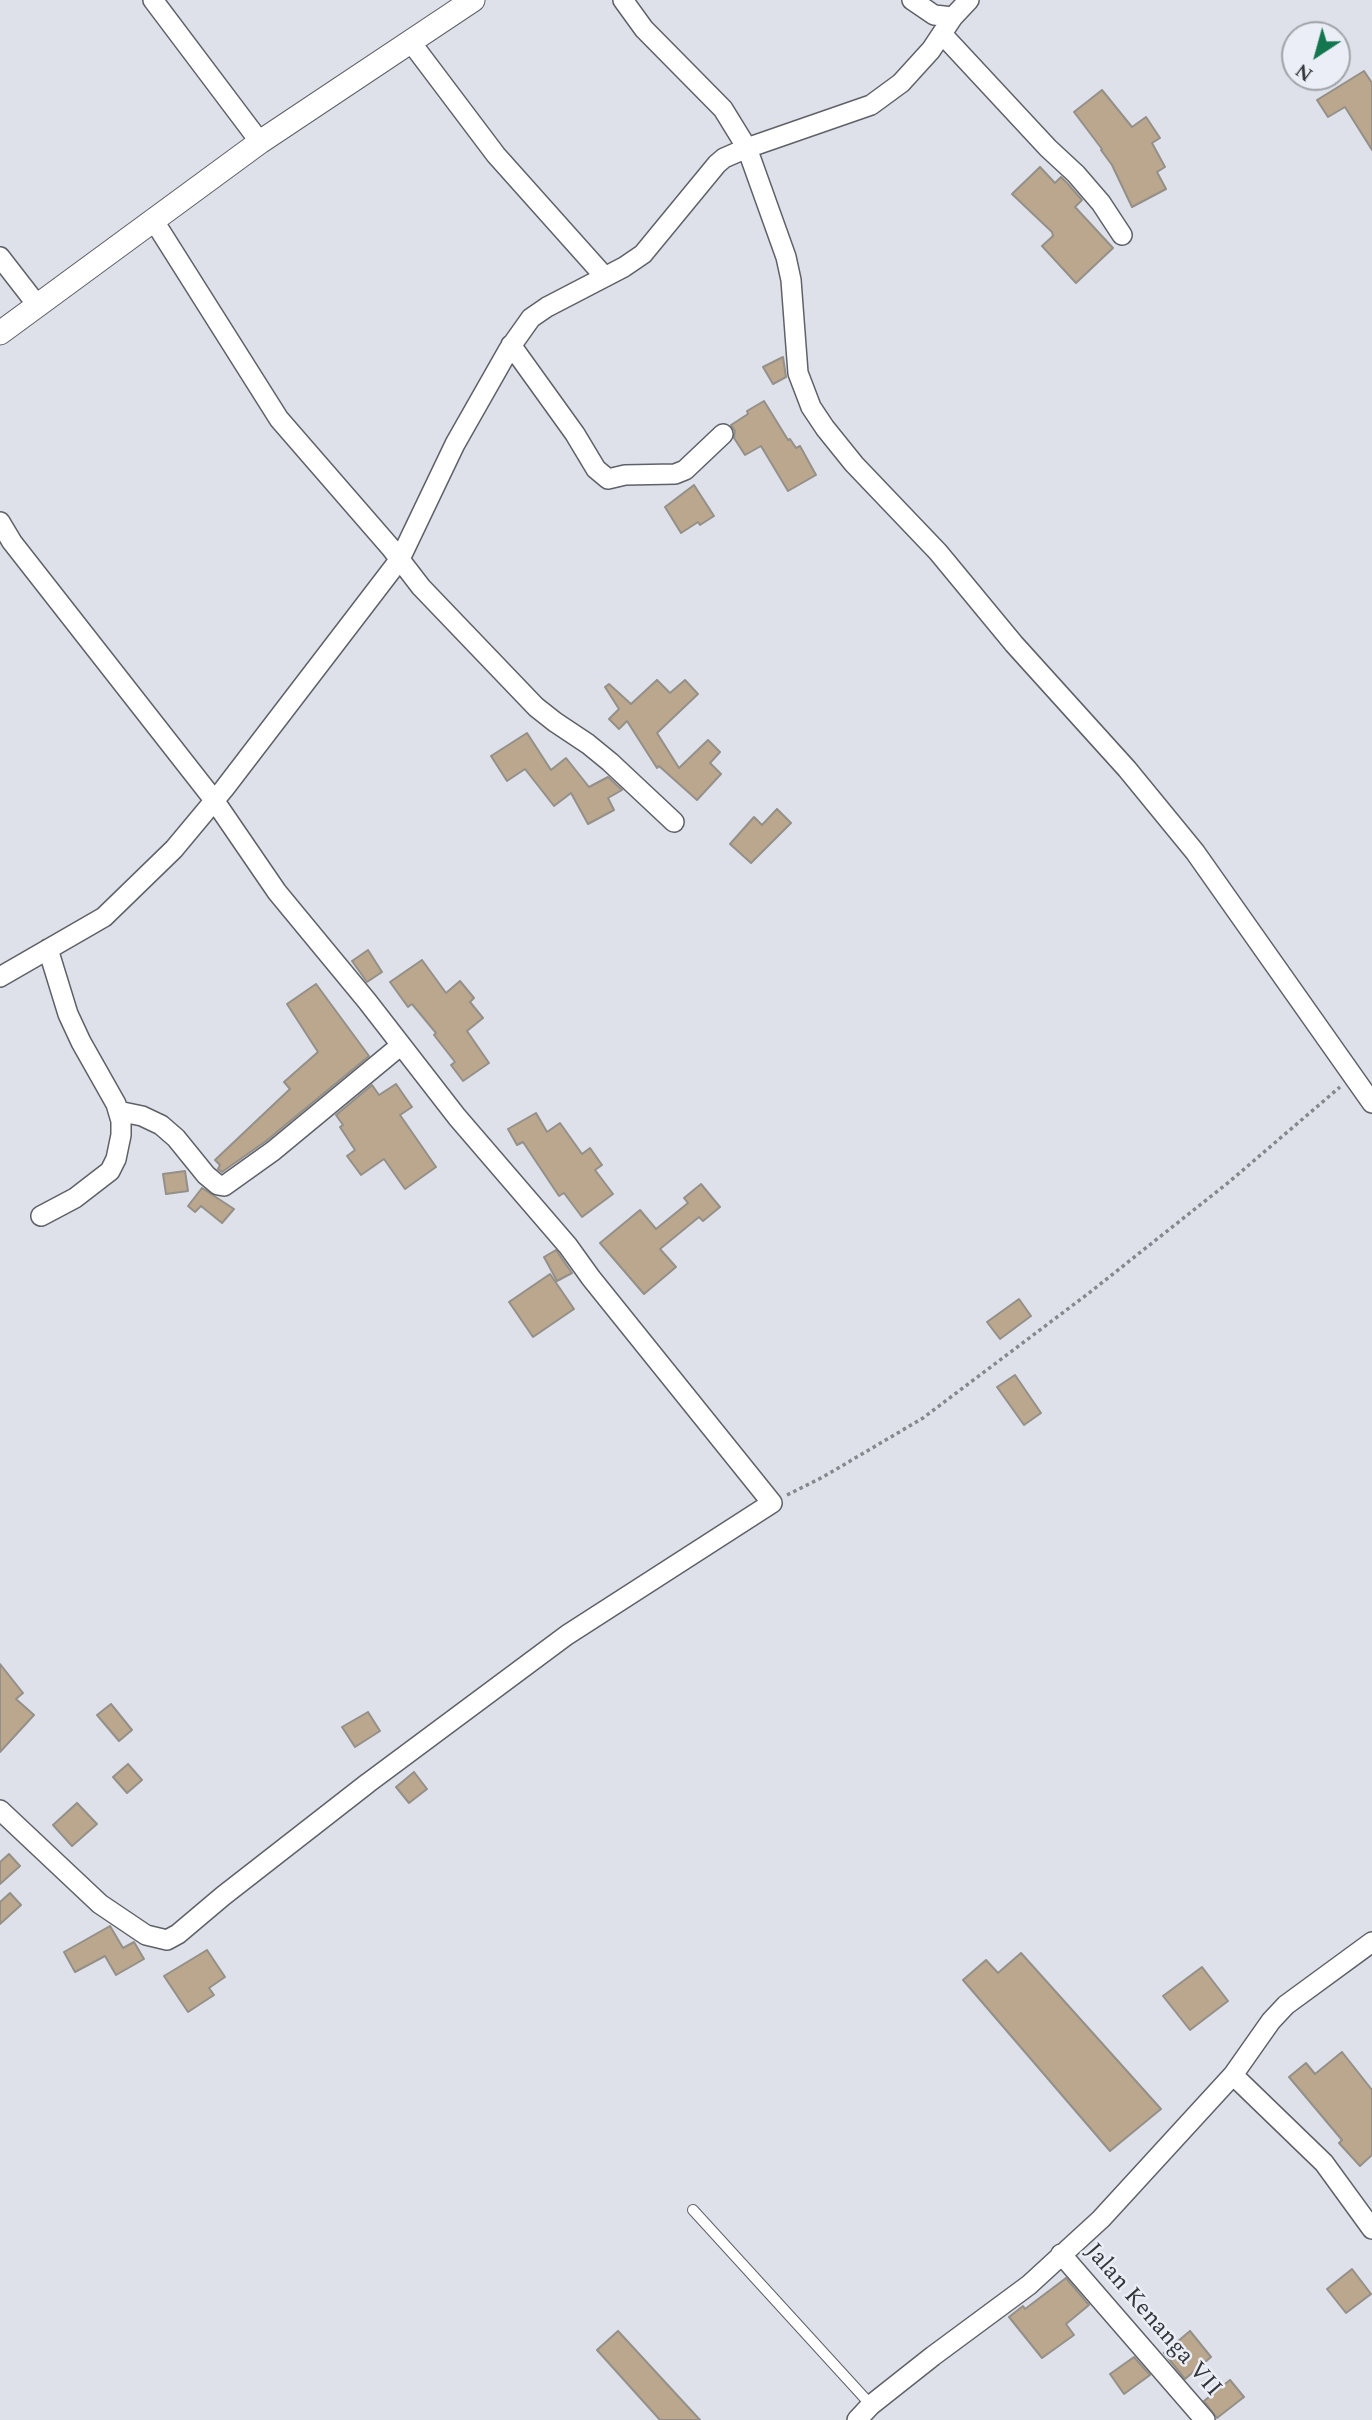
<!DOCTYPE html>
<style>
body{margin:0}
#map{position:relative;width:1372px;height:2420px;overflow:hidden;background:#dee1e9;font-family:Spectral,serif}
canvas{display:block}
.north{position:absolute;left:1281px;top:21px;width:70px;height:70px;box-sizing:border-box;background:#ebeef6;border:2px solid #a2a4aa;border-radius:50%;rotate:216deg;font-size:19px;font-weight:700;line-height:28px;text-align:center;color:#343639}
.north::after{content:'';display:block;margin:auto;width:24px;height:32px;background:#13764e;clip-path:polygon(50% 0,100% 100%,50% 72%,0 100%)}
</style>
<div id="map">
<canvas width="1372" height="2420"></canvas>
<div class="north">N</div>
</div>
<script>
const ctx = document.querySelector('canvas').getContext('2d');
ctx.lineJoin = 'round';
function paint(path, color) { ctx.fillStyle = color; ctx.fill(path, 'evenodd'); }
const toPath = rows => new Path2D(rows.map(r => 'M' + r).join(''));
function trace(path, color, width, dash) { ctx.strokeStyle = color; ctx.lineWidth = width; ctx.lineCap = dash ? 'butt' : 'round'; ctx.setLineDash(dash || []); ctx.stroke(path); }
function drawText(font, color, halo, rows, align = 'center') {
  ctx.font = font + ' Spectral,serif'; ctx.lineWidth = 5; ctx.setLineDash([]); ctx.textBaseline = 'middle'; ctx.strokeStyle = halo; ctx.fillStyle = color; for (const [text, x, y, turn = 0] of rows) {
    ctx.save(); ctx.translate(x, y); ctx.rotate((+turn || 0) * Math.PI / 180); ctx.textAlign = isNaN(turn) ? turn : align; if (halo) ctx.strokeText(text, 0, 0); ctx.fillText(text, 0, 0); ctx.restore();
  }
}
const building = toPath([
 [1364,71,1372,83,1372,150,1345,107,1328,117,1317,100,1364,71],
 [1102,90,1132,127,1146,117,1160,138,1152,143,1165,167,1157,172,1166,189,1132,207,1112,165,1101,150,1102,149,1074,112,1102,90],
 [1040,167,1055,183,1061,177,1067,183,1082,200,1075,207,1113,248,1076,283,1042,246,1053,236,1052,232,1012,194,1040,167],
 [783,357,786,377,773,384,763,367,783,357],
 [764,401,788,440,790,439,796,448,800,446,816,475,788,491,761,446,745,455,734,438,735,431,731,425,748,414,747,411,764,401],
 [694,485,714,516,700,525,698,522,681,533,665,507,694,485],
 [657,680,670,693,685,680,698,694,657,733,679,768,708,740,720,752,710,763,721,774,697,800,659,766,657,768,627,721,619,729,609,719,619,709,605,687,609,684,631,704,657,680],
 [527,733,551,770,566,758,589,787,608,777,622,790,608,798,614,810,588,824,571,793,554,806,525,769,507,781,491,756,527,733],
 [777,809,791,823,751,863,730,844,754,817,762,825,777,809],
 [368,950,382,972,367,982,352,961,368,950],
 [422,960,446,993,460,981,474,998,470,1002,483,1018,467,1031,489,1063,463,1081,451,1065,455,1062,434,1035,436,1033,412,1004,408,1007,390,982,422,960],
 [316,984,369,1056,266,1141,222,1172,218,1169,220,1165,215,1160,290,1089,284,1082,318,1052,287,1004,316,984],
 [396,1084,412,1107,400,1115,436,1167,405,1189,384,1159,361,1175,347,1156,355,1150,340,1127,343,1125,336,1115,372,1085,379,1095,396,1084],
 [536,1113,547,1132,560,1123,582,1154,590,1148,602,1165,595,1170,613,1194,582,1217,564,1193,559,1196,523,1142,517,1145,508,1129,536,1113],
 [185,1171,188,1191,166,1194,163,1174,185,1171],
 [701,1184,720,1207,703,1221,699,1217,660,1249,676,1267,644,1294,600,1243,640,1210,656,1229,688,1203,684,1198,701,1184],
 [202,1188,234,1209,222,1223,201,1206,195,1212,188,1206,202,1188],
 [556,1250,572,1273,557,1281,544,1257,556,1250],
 [550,1274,574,1309,533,1337,509,1302,550,1274],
 [1019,1299,1031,1316,1000,1339,987,1322,1019,1299],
 [1015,1375,1041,1413,1024,1425,997,1387,1015,1375],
 [0,1664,23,1693,16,1699,34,1715,0,1752,0,1664],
 [111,1704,132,1730,119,1741,97,1715,111,1704],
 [368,1712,380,1731,355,1747,342,1727,368,1712],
 [128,1764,142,1780,127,1793,113,1777,128,1764],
 [414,1772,427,1789,409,1803,396,1787,414,1772],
 [77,1803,97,1824,72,1846,53,1825,77,1803],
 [9,1854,20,1866,0,1884,0,1862,9,1854],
 [10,1893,21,1905,0,1924,0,1902,10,1893],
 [110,1926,123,1948,134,1942,144,1959,116,1975,105,1956,75,1972,64,1952,110,1926],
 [207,1950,225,1977,209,1988,214,1995,188,2012,164,1976,207,1950],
 [1021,1953,1161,2109,1110,2151,963,1980,986,1960,998,1973,1021,1953],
 [1202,1967,1228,2001,1190,2030,1163,1996,1202,1967],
 [1342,2052,1372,2090,1372,2155,1360,2166,1339,2143,1342,2140,1289,2077,1306,2063,1315,2074,1342,2052],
 [1352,2269,1371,2294,1346,2313,1327,2289,1352,2269],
 [1066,2278,1089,2305,1066,2324,1074,2335,1042,2358,1009,2317,1023,2306,1025,2309,1066,2278],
 [618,2331,700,2420,660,2420,597,2350,618,2331],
 [1190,2331,1211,2357,1185,2379,1164,2353,1190,2331],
 [1134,2357,1150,2375,1124,2394,1110,2374,1134,2357],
 [1230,2380,1244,2397,1217,2418,1204,2401,1230,2380]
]);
const path = toPath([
 [787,1495,823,1477,923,1418,1089,1293,1229,1182,1340,1087]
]);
const service = toPath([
 [693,2210,871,2405]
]);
const minor = toPath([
 [153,0,260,142],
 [623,0,644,29,723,109,747,148,786,257,791,280,798,373,811,407,825,428,854,464,938,552,1014,644,1127,769,1195,852,1372,1103],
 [912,0,934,15,953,17],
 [942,34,1048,148,1076,174,1101,203,1122,235],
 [410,41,496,155,605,277],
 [154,221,279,419,391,548,421,587,536,707,555,722,588,744,610,762,674,822],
 [0,257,38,306],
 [511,345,575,434,596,469,608,479,625,475,675,474,685,470,723,434],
 [0,522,12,542,214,800,277,892,367,1001,457,1117,568,1246,591,1278,772,1503,567,1635,368,1783,223,1896,178,1934,167,1940,146,1935,100,1904,0,1810],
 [0,977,104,917,174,849,224,789,400,559,455,444,509,349,531,318,547,307,624,267,643,254,717,164,724,158,747,148,871,105,901,83,931,50,953,17,969,0],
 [118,1111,142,1116,161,1125,176,1138,206,1175,218,1185,224,1186,273,1151,400,1046],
 [41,1216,75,1198,110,1171,116,1159,121,1135,121,1121,116,1104,81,1042,68,1014,48,949],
 [1233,2075,1324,2163,1372,2229],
 [1061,2254,1205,2420],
 [857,2420,871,2405,933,2356,1029,2285,1101,2219,1233,2075,1271,2021,1286,2005,1372,1942]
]);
const tertiary = toPath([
 [0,333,260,142,473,0]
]);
const streetNames = [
 ["Jalan Kenanga VII",1152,2321,49]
];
paint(building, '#baa78d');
trace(building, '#949089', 2);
trace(service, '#5f6168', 12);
trace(minor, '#5f6168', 22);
trace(tertiary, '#5f6168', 25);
trace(path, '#86888d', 3.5, [3.5, 3.5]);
trace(service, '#fff', 10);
trace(minor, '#fff', 19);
trace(tertiary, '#fff', 23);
drawText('24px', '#343639', '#ebeef6', streetNames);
</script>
